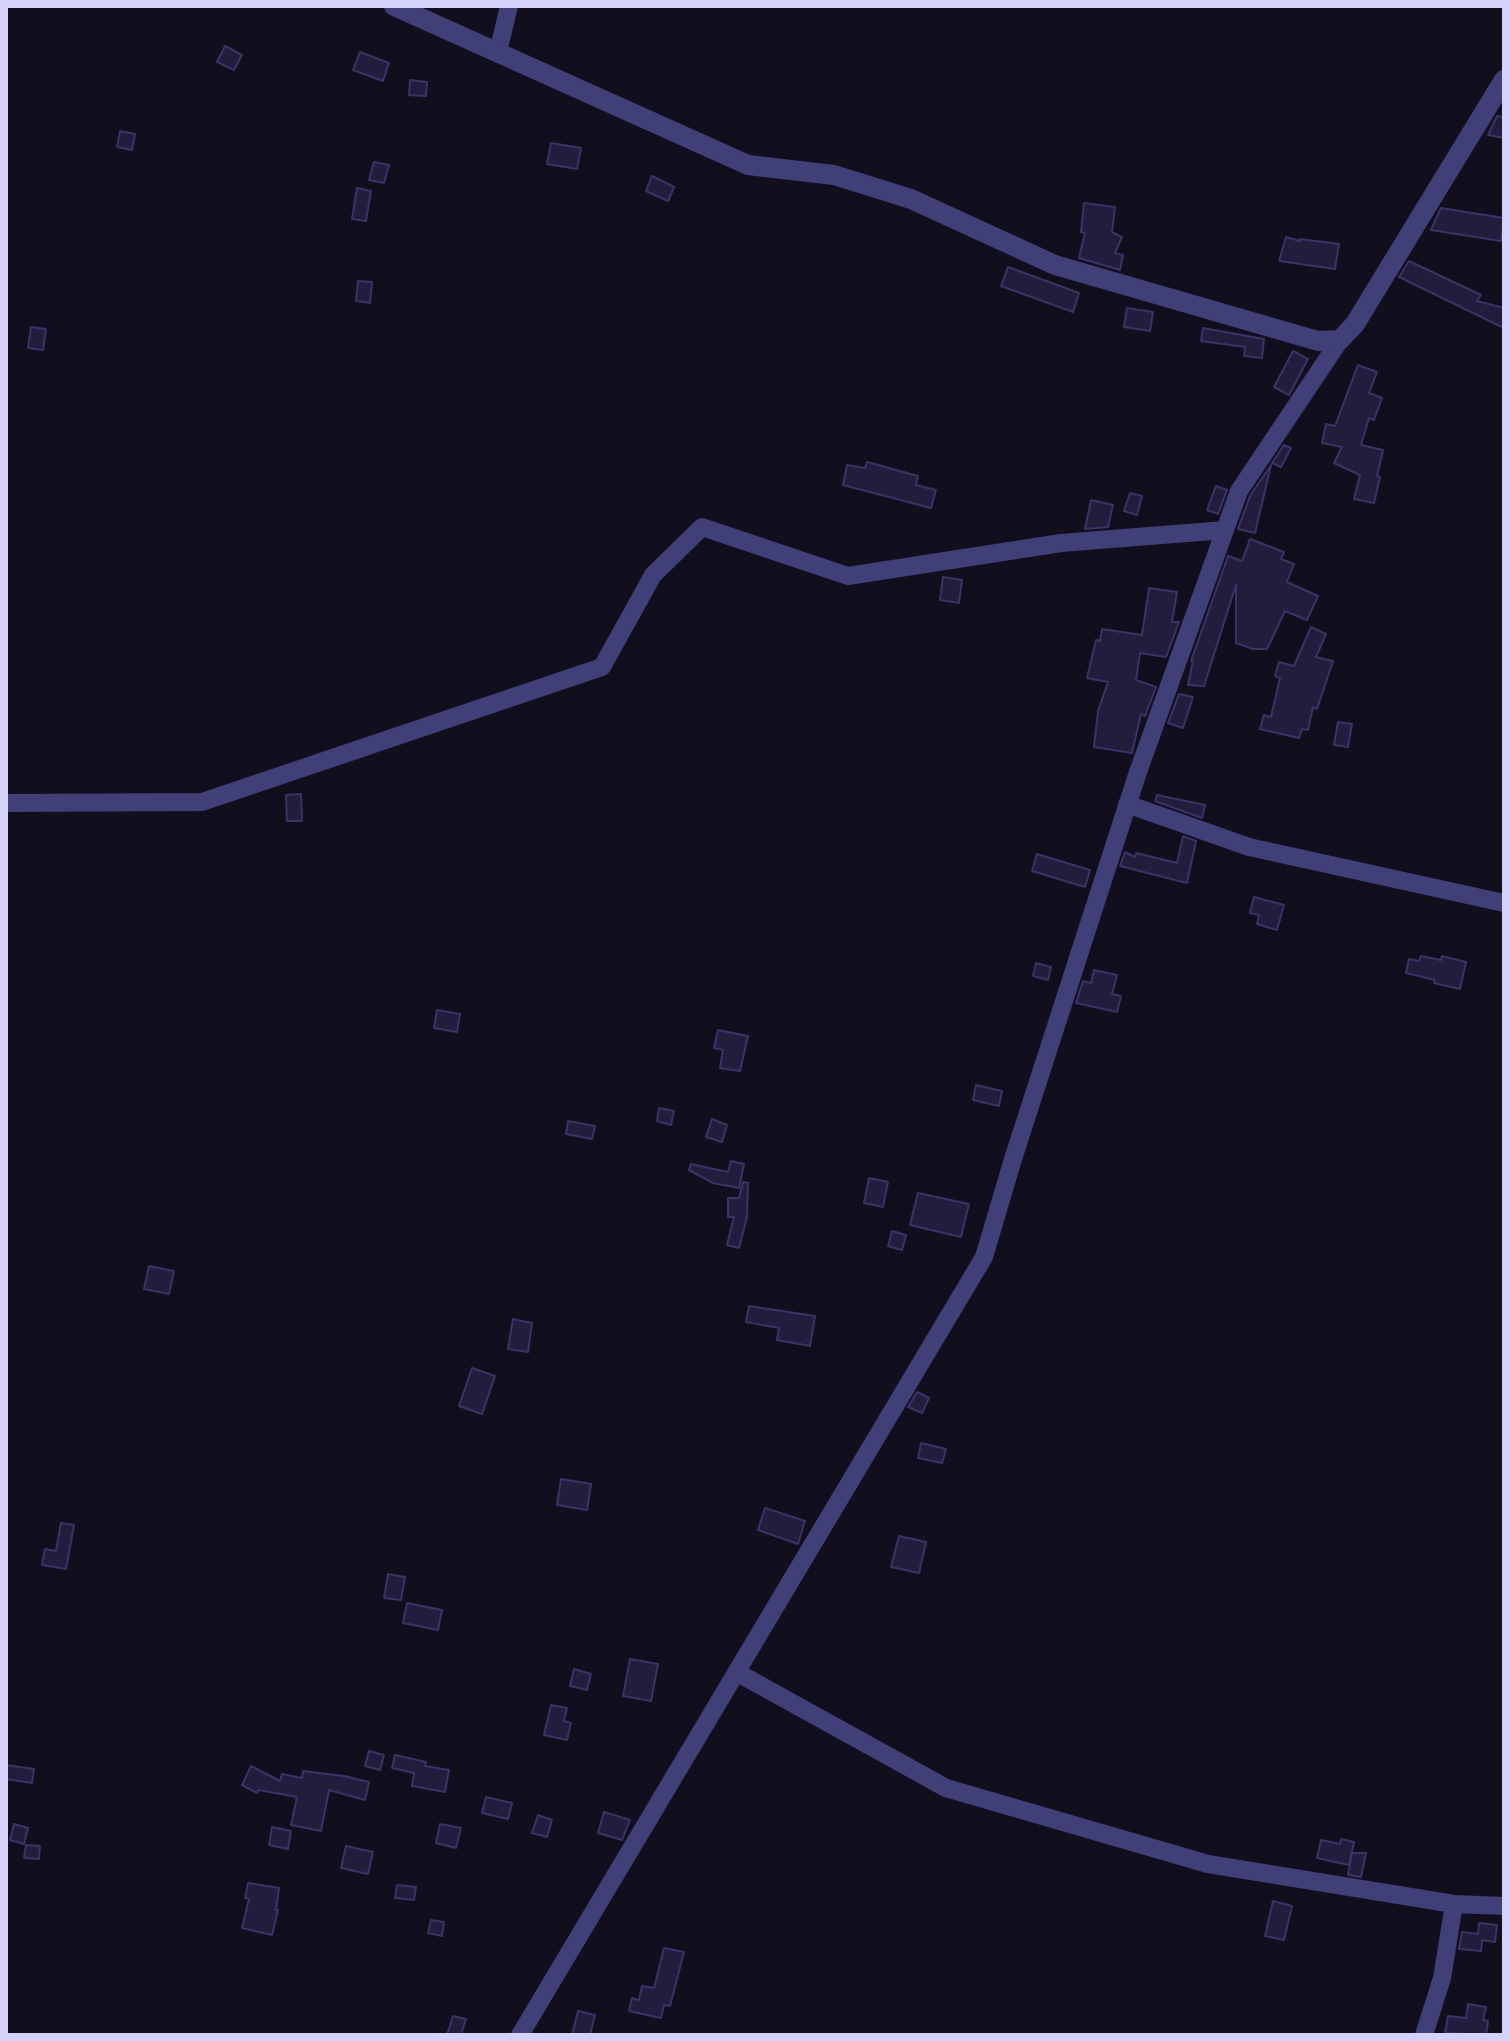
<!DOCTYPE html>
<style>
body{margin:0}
#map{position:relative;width:1510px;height:2041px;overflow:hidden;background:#110f1e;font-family:Helvetica,sans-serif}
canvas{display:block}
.frame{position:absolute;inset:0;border:8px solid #d5d2fa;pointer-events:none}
</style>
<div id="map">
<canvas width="1510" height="2041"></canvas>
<div class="frame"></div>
</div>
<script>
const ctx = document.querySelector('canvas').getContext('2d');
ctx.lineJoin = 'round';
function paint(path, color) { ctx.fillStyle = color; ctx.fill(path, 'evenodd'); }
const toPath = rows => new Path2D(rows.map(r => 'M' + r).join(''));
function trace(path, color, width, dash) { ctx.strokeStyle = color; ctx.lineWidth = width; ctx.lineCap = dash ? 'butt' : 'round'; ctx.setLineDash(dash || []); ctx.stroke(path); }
const building = toPath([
 [225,46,242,55,234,70,217,62,225,46],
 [360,52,389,63,383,81,353,70,360,52],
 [410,80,427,82,426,96,409,95,410,80],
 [1497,116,1504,117,1504,138,1488,135,1497,116],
 [120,131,135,134,132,150,117,147,120,131],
 [551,143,581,148,577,169,547,164,551,143],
 [374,162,389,165,384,183,369,180,374,162],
 [652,176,674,187,668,201,646,191,652,176],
 [357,188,371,191,366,221,352,219,357,188],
 [1084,203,1115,207,1112,232,1122,237,1115,253,1123,255,1120,270,1079,258,1085,233,1081,232,1084,203],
 [1441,208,1504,218,1501,241,1431,230,1441,208],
 [1286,237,1300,241,1300,239,1339,244,1335,269,1279,261,1286,237],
 [1409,261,1481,295,1477,301,1504,308,1504,328,1399,277,1409,261],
 [1008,267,1079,293,1073,312,1001,286,1008,267],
 [358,281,372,282,370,303,356,301,358,281],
 [1127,308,1153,312,1150,331,1124,327,1127,308],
 [31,327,46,329,43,350,28,348,31,327],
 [1203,328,1264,339,1262,358,1244,356,1245,347,1201,341,1203,328],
 [1293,351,1308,359,1289,395,1274,387,1293,351],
 [1358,365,1377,372,1369,393,1382,398,1374,420,1369,418,1361,445,1383,450,1377,476,1380,477,1374,503,1354,499,1360,475,1334,463,1342,447,1322,443,1326,424,1335,426,1358,365],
 [1284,445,1291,448,1281,467,1272,463,1284,445],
 [867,462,918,476,916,485,936,490,931,508,843,485,847,465,865,468,867,462],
 [1271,465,1255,533,1238,529,1250,496,1271,465],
 [1216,486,1227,490,1218,514,1207,510,1216,486],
 [1130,493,1142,496,1137,515,1124,511,1130,493],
 [1091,500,1113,505,1108,527,1085,529,1091,500],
 [1250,539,1284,552,1281,559,1294,564,1287,582,1318,596,1307,620,1285,611,1267,649,1253,649,1236,643,1236,585,1204,686,1188,685,1193,661,1191,661,1228,556,1242,561,1250,539],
 [943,577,962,580,959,603,940,600,943,577],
 [1149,588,1177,592,1172,622,1179,622,1166,657,1140,653,1136,680,1156,687,1145,716,1141,714,1132,753,1094,747,1098,711,1108,682,1087,678,1096,640,1100,641,1102,629,1142,635,1149,588],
 [1311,627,1326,634,1316,657,1333,661,1317,709,1313,707,1308,730,1302,729,1299,738,1260,729,1264,715,1271,717,1280,678,1275,676,1279,662,1294,666,1311,627],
 [1179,694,1193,697,1183,728,1168,723,1179,694],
 [1338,722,1352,724,1348,747,1334,745,1338,722],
 [301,794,302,821,287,821,286,795,301,794],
 [1157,795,1205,805,1202,818,1155,801,1157,795],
 [1183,836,1196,841,1187,883,1120,866,1125,852,1135,857,1136,853,1177,863,1183,836],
 [1037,854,1090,870,1085,887,1032,871,1037,854],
 [1254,897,1284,905,1277,930,1257,924,1259,915,1250,913,1254,897],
 [1421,956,1441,960,1442,956,1466,962,1460,989,1434,983,1435,980,1406,973,1409,959,1419,961,1421,956],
 [1036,963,1051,967,1048,980,1033,976,1036,963],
 [1094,970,1117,975,1112,994,1121,996,1117,1012,1076,1003,1083,981,1091,983,1094,970],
 [437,1010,460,1014,457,1032,434,1028,437,1010],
 [718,1030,748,1036,740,1071,720,1068,723,1050,714,1048,718,1030],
 [976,1085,1002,1091,999,1106,973,1100,976,1085],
 [659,1108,674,1111,671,1125,657,1121,659,1108],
 [712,1119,727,1125,722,1142,706,1137,712,1119],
 [568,1121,595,1126,592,1139,566,1134,568,1121],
 [731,1161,744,1164,739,1188,713,1183,689,1170,691,1164,728,1172,731,1161],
 [869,1178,888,1182,883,1207,864,1203,869,1178],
 [743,1182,748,1183,747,1217,739,1248,727,1245,734,1217,728,1217,728,1198,739,1198,743,1182],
 [918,1193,969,1204,961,1237,910,1225,918,1193],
 [892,1231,906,1235,902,1250,888,1246,892,1231],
 [149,1266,174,1271,169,1294,144,1289,149,1266],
 [749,1306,815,1316,810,1346,777,1340,779,1328,746,1322,749,1306],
 [513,1319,532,1323,528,1352,508,1349,513,1319],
 [472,1368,495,1376,482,1414,459,1406,472,1368],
 [917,1392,929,1398,922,1413,908,1407,917,1392],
 [921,1443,946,1449,942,1463,918,1458,921,1443],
 [561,1479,591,1484,587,1510,557,1505,561,1479],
 [765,1508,805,1521,798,1544,758,1530,765,1508],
 [61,1523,74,1525,66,1569,42,1565,45,1549,56,1551,61,1523],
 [899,1536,926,1542,919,1573,891,1567,899,1536],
 [388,1574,405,1577,401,1600,384,1598,388,1574],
 [407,1603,442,1610,438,1630,403,1623,407,1603],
 [630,1659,658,1664,651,1701,623,1696,630,1659],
 [574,1669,591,1674,587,1690,570,1686,574,1669],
 [551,1705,567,1708,564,1721,571,1723,567,1740,544,1735,551,1705],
 [369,1751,384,1755,380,1770,365,1766,369,1751],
 [395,1755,426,1762,425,1766,449,1770,445,1792,412,1786,414,1773,392,1768,395,1755],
 [6,1765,34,1769,32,1783,6,1779,6,1765],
 [251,1766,280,1781,282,1774,302,1778,303,1771,344,1776,369,1782,365,1800,329,1790,321,1831,291,1825,297,1797,259,1790,257,1793,242,1785,251,1766],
 [486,1797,512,1803,508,1819,482,1813,486,1797],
 [604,1812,630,1820,622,1840,598,1833,604,1812],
 [538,1815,552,1820,547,1837,532,1833,538,1815],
 [14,1824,28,1828,24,1844,10,1840,14,1824],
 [440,1824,461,1828,456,1848,436,1843,440,1824],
 [272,1827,291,1831,288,1849,269,1845,272,1827],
 [1341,1839,1354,1842,1349,1865,1317,1858,1321,1840,1340,1844,1341,1839],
 [26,1845,40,1846,39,1859,24,1858,26,1845],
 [346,1846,373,1852,368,1874,341,1868,346,1846],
 [1352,1853,1366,1853,1361,1877,1348,1875,1352,1853],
 [248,1883,279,1888,276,1910,278,1910,272,1935,242,1928,249,1899,245,1898,248,1883],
 [397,1885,416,1887,414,1900,395,1898,397,1885],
 [1273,1901,1292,1906,1284,1940,1265,1936,1273,1901],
 [431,1920,444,1922,442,1936,428,1933,431,1920],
 [1479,1923,1497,1925,1495,1942,1482,1940,1481,1951,1459,1949,1462,1932,1478,1934,1479,1923],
 [664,1948,684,1952,670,2006,664,2005,661,2018,629,2011,632,1998,639,2000,642,1986,654,1988,664,1948],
 [1468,2004,1486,2007,1483,2020,1488,2021,1486,2035,1445,2033,1448,2016,1466,2018,1468,2004],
 [578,2011,595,2015,590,2035,572,2035,578,2011],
 [453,2016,466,2019,461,2035,447,2035,453,2016]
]);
const minor = toPath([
 [498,52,509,6],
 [6,803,202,802,602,667,653,575,702,527,848,576,1061,543,1225,530],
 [1127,804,1249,847,1504,903],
 [738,1673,946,1788,1208,1864,1454,1904,1504,1906],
 [520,2035,984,1257,1013,1159,1138,772,1239,491,1340,340],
 [1424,2035,1442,1978,1454,1904]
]);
const tertiary = toPath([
 [394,6,748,165,834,175,911,199,1055,265,1318,341,1340,340,1355,324,1504,80]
]);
paint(building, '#231d3d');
trace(building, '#3b3266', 2);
trace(minor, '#403f78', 18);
trace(tertiary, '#403f78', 20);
</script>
